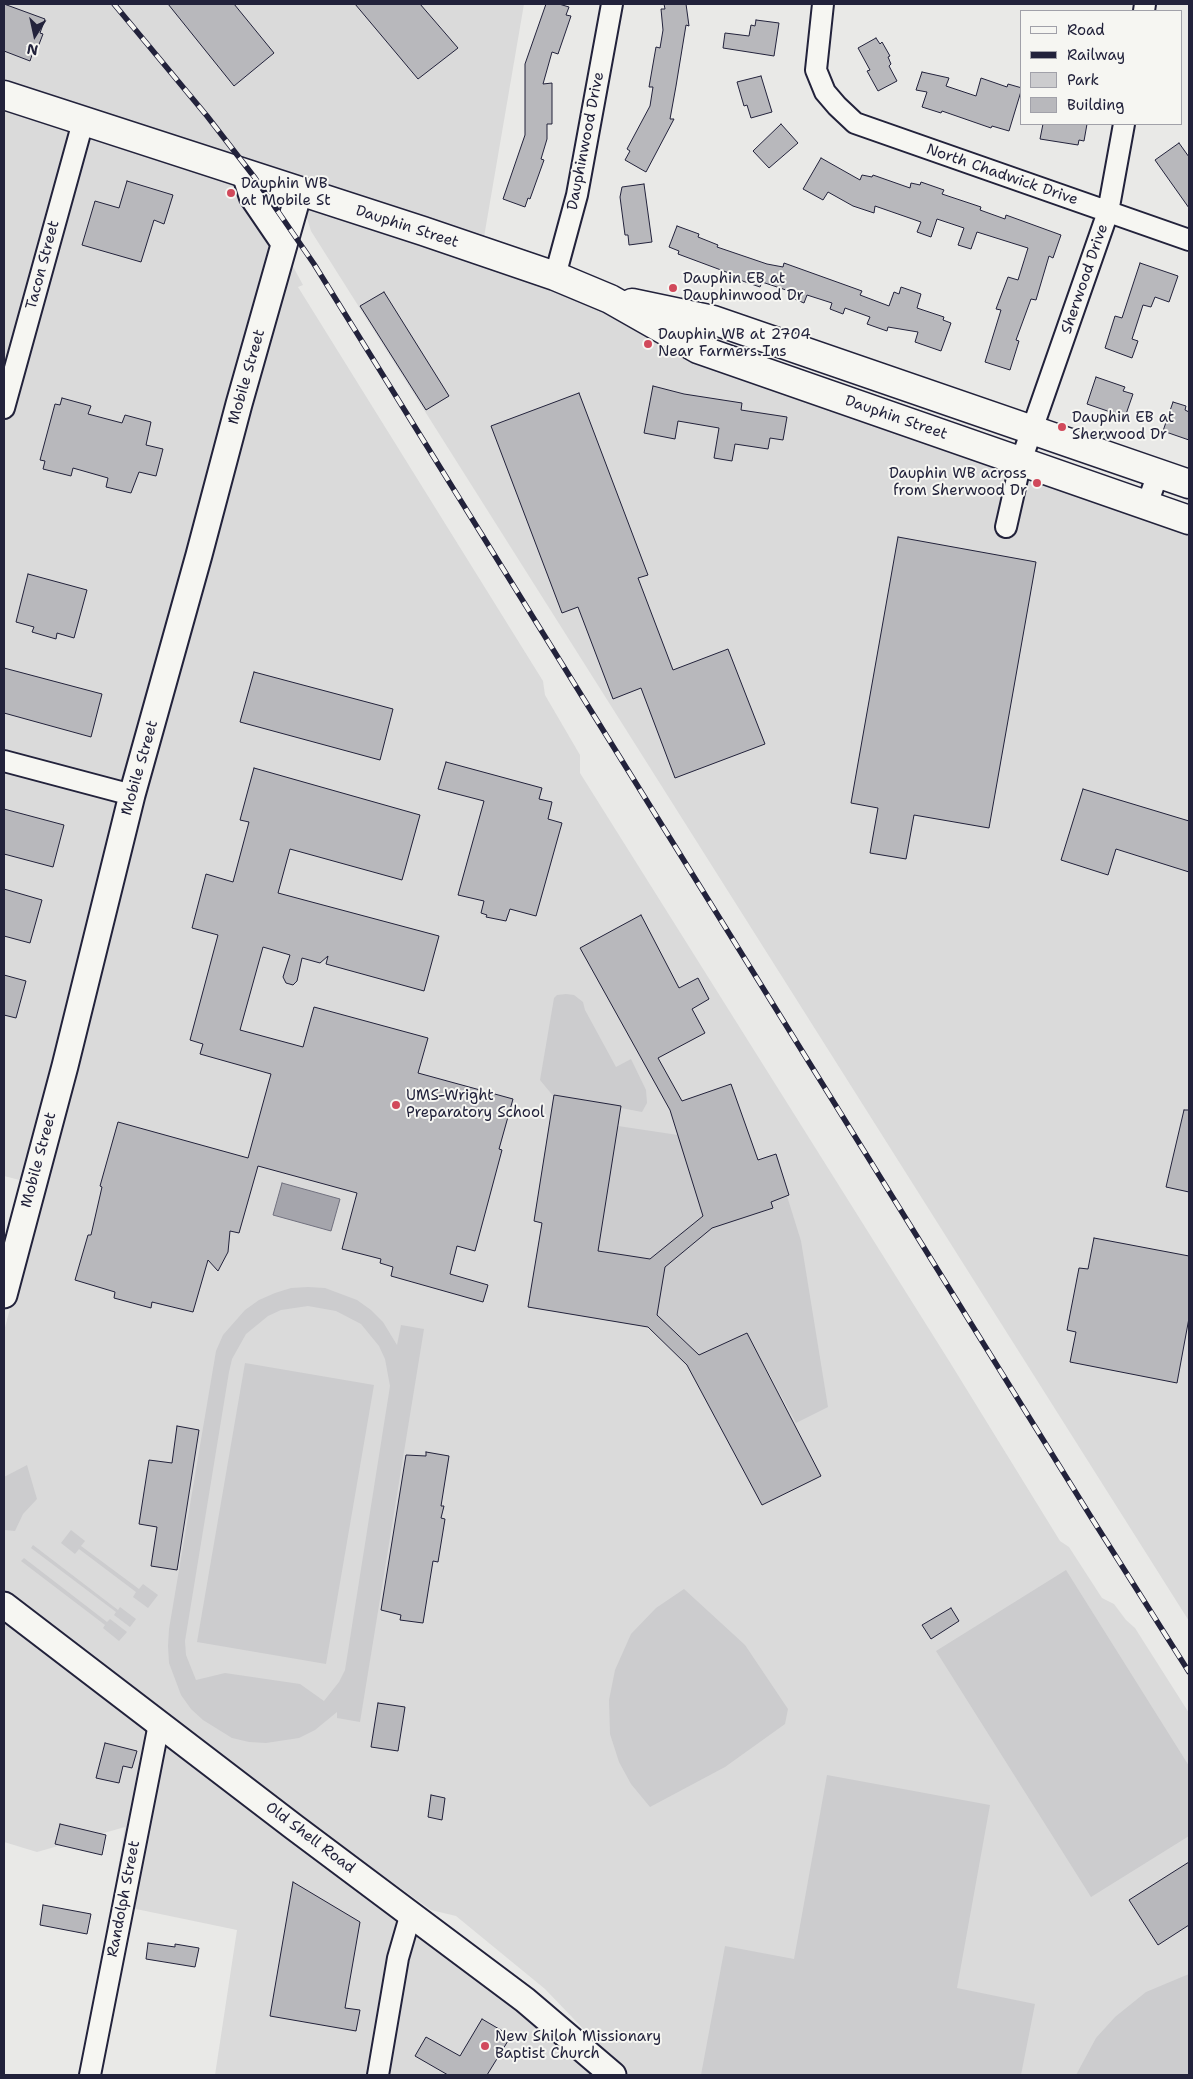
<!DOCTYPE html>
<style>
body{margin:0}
#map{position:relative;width:1193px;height:2079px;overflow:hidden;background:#e9e9e7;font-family:"Shantell Sans",sans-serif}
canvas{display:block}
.frame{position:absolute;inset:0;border:5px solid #22223b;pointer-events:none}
.legend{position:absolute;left:1020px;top:10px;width:162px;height:115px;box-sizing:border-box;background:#f6f6f2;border:1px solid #a1a1a9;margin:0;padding:6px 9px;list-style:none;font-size:15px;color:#22223b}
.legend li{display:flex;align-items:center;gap:10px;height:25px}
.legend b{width:25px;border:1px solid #a1a1a9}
.north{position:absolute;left:10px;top:10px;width:50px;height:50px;-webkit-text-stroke:4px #f6f6f2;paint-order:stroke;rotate:190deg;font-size:14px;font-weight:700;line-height:20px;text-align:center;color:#22223b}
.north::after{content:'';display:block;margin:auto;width:18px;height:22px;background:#22223b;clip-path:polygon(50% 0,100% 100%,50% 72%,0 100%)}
</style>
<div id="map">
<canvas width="1193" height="2079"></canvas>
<div class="frame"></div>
<ul class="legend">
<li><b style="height:6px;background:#f6f6f2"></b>Road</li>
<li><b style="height:6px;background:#22223b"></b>Railway</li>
<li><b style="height:14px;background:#ccccce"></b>Park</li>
<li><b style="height:14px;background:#b8b8bc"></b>Building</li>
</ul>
<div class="north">N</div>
</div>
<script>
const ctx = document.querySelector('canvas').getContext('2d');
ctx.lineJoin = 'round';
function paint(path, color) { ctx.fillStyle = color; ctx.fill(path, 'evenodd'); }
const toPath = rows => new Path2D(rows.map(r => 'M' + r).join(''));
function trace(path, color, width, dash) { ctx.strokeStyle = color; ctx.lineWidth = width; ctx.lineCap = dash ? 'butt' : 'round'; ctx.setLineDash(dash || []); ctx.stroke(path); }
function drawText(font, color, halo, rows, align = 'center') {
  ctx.font = font + ' "Shantell Sans",sans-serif'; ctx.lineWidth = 4; ctx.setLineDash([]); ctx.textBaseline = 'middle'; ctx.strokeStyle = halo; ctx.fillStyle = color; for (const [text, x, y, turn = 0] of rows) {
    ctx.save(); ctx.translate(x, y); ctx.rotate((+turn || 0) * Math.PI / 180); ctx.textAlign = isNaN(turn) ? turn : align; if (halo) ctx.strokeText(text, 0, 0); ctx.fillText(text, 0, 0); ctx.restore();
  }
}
const built = toPath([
 [4,4,524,4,484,237,296,179,290,261,303,285,298,287,543,681,545,695,580,755,580,773,951,1364,1060,1541,1069,1547,1102,1598,1114,1604,1126,1620,1135,1628,1189,1713,1189,2075,630,2075,619,2066,545,1989,456,1916,431,1910,361,1860,131,1687,603,2075,215,2075,237,1930,112,1904,125,1827,37,1852,4,1842,4,1331,43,1186,4,1176],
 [299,192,1189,511,1189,1621,311,231]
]);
const green = toPath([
 [566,994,574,995,583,1002,585,1010,616,1067,631,1059,646,1090,647,1103,642,1112,621,1108,621,1106,555,1095,554,1097,540,1080,554,998,557,995],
 [618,1126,678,1135,703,1216,650,1259,598,1251],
 [787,1196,801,1241,828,1407,796,1423,747,1333,699,1355,657,1315,665,1267,712,1228,773,1208,771,1202],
 [308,1287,325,1288,357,1300,371,1310,383,1322,397,1345,401,1325,424,1329,360,1722,337,1718,337,1712,315,1730,299,1738,266,1743,249,1742,232,1738,203,1720,191,1709,181,1695,169,1663,168,1646,169,1629,216,1351,223,1335,245,1310,259,1300,275,1293,291,1288],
 [308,1306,336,1311,361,1324,379,1346,385,1359,390,1386,345,1670,339,1682,324,1701,300,1684,225,1673,196,1680,186,1655,185,1641,229,1372,232,1359,246,1334,268,1316,281,1310],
 [245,1363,374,1385,326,1664,197,1642],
 [27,1465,37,1499,23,1514,15,1531,4,1530,4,1477],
 [71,1530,85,1541,81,1546,139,1589,143,1584,158,1595,148,1608,133,1597,136,1592,79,1549,75,1554,61,1543],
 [33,1545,118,1610,120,1607,136,1619,130,1627,114,1615,116,1612,31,1548],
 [24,1558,107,1622,110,1619,127,1632,119,1641,103,1628,105,1625,21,1561],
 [1066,1570,1189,1766,1189,1836,1091,1897,936,1651],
 [684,1589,745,1645,788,1709,785,1724,725,1767,650,1807,631,1784,619,1762,610,1734,609,1700,615,1670,631,1634,656,1608],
 [827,1775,990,1805,957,1988,1035,2004,1021,2075,701,2075,725,1946,794,1959],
 [1189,1974,1189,2075,1076,2075,1096,2038,1115,2017,1146,1992]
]);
const water = toPath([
 [282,1183,340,1199,331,1231,273,1215,282,1183]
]);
const building = toPath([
 [4,4,45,19,40,33,43,34,38,47,35,46,30,61,4,51,4,4],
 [168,4,234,4,274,53,234,86,168,4],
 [355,4,420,4,458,48,418,79,355,4],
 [546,4,559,4,569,7,566,15,571,16,558,54,552,52,543,84,552,83,552,124,547,124,547,139,541,159,544,160,530,199,528,198,525,207,503,199,525,135,525,64,546,4],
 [664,4,686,4,689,26,686,25,676,86,670,119,674,119,646,172,625,160,630,151,627,149,650,106,653,87,649,87,656,47,660,48,663,30,661,9,665,9,664,4],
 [756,20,779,23,774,56,723,48,725,33,749,36,751,25,755,26,756,20],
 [876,38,880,44,882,42,890,56,888,57,891,64,889,66,897,81,878,91,867,71,870,70,858,48,876,38],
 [922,72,949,78,946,86,976,96,981,78,1007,87,1008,84,1022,88,1009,131,992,126,991,128,942,111,941,113,922,107,927,92,916,90,922,72],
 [761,76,772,112,751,118,747,105,744,106,737,82,761,76],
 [781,124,798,143,769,168,753,151,781,124],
 [1043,124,1087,124,1084,141,1079,140,1078,145,1040,139,1043,124],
 [1179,143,1189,157,1189,208,1155,160,1179,143],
 [821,158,860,180,862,175,872,177,873,175,910,188,911,183,920,185,921,182,944,190,942,194,981,207,980,210,1005,219,1006,215,1061,235,1053,258,1049,256,1036,300,1031,299,1016,340,1019,341,1010,370,985,362,1001,310,996,309,1008,277,1018,280,1028,248,977,232,971,249,958,245,964,228,937,219,931,237,917,232,921,222,875,206,874,213,853,206,828,192,823,200,803,189,821,158],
 [127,181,173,195,164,224,154,220,141,262,82,245,95,201,119,208,127,181],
 [644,184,652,242,629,245,628,235,625,235,620,197,622,187,644,184],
 [677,226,699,234,698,237,718,245,717,247,767,264,783,267,784,263,862,291,860,295,889,306,894,292,899,294,901,287,921,294,917,308,944,317,943,320,951,323,941,351,915,342,918,332,888,327,887,331,867,324,870,317,845,308,843,314,830,309,832,303,807,295,804,303,790,297,792,292,762,282,760,287,728,276,729,273,678,254,679,251,669,247,677,226],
 [1140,263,1178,276,1169,302,1155,297,1151,307,1143,305,1132,339,1138,341,1132,358,1105,348,1115,316,1122,318,1140,263],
 [384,292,449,396,426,410,360,306,384,292],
 [1096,377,1125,387,1123,391,1133,394,1125,417,1087,404,1096,377],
 [653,386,684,394,742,403,741,410,787,417,783,440,770,438,768,449,735,444,732,461,714,458,719,428,678,421,675,439,644,433,653,386],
 [579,393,648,575,638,578,673,670,728,649,765,744,675,778,641,688,613,699,578,607,562,613,491,426,579,393],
 [62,398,91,406,88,414,122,423,125,415,151,422,146,445,163,449,156,476,139,472,131,493,106,487,108,478,73,468,71,476,43,469,45,461,40,460,55,404,60,405,62,398],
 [1173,402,1186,406,1185,410,1189,412,1189,440,1163,431,1173,402],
 [898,537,1036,562,989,828,914,815,906,859,870,853,878,808,851,803,898,537],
 [28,574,87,590,74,638,57,633,56,639,32,632,34,627,16,622,28,574],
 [4,668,102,694,91,737,4,713,4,668],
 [254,672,393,709,380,760,240,722,254,672],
 [446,762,542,788,539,799,552,802,548,819,562,823,536,916,510,909,506,921,486,917,487,915,481,913,484,901,458,895,484,801,438,789,446,762],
 [254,768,420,815,402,880,290,849,278,893,439,936,424,991,326,964,328,956,320,963,302,958,297,981,293,985,286,983,283,977,290,955,263,947,240,1030,303,1047,314,1007,428,1038,418,1073,513,1099,499,1149,502,1150,475,1251,457,1246,450,1274,488,1285,483,1302,391,1276,393,1267,380,1263,381,1259,342,1249,357,1193,258,1166,239,1233,230,1231,228,1252,218,1271,208,1260,193,1312,152,1302,151,1308,114,1298,115,1292,75,1280,88,1235,91,1235,102,1187,100,1186,118,1122,248,1158,271,1074,200,1054,203,1044,190,1040,218,935,192,928,206,874,233,882,249,822,240,820,254,768],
 [1083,789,1189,821,1189,872,1116,849,1108,875,1061,860,1083,789],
 [4,809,64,825,53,867,4,854,4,809],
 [4,889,42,900,30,943,4,936,4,889],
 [641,915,679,988,698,978,709,999,692,1009,705,1033,658,1058,682,1101,731,1084,758,1160,776,1154,789,1195,771,1202,773,1208,712,1228,665,1267,657,1315,699,1355,747,1333,821,1476,762,1505,687,1365,648,1327,528,1307,542,1223,534,1221,554,1095,621,1106,598,1251,650,1259,703,1216,670,1110,580,948,641,915],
 [4,975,26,981,16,1018,4,1015,4,975],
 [1184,1110,1189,1110,1189,1192,1166,1187,1184,1110],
 [1094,1238,1189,1256,1189,1318,1177,1383,1070,1362,1076,1332,1067,1330,1079,1268,1088,1269,1094,1238],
 [177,1426,199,1430,177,1570,151,1566,157,1527,139,1524,149,1460,172,1463,177,1426],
 [426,1452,449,1456,441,1506,444,1506,441,1518,445,1519,438,1562,433,1561,423,1623,400,1620,401,1615,381,1610,406,1455,426,1456,426,1452],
 [951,1608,959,1621,931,1639,922,1625,951,1608],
 [378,1703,405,1707,398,1751,371,1747,378,1703],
 [105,1743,137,1751,132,1768,123,1766,119,1783,96,1778,105,1743],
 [431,1795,445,1798,442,1820,428,1817,431,1795],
 [60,1824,106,1835,102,1855,55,1844,60,1824],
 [1189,1862,1189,1925,1158,1945,1129,1900,1189,1862],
 [293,1882,360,1922,345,2008,360,2010,356,2031,270,2016,293,1882],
 [43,1905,91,1914,87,1934,40,1925,43,1905],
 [148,1943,175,1947,175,1944,199,1948,195,1967,146,1959,148,1943],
 [482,2019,511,2036,487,2075,448,2075,415,2056,426,2037,460,2056,482,2019]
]);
const minor = toPath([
 [823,4,816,70,825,92,837,106,855,123,1189,240],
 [1144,11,1145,4],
 [555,276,577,195,612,4],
 [4,408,83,122],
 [1147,505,1158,473],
 [1006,527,1021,461,1108,212,1124,124],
 [4,761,132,795],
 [90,2075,159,1724],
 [378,2075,398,1958,411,1913]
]);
const tertiary = toPath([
 [245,174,252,196,284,243],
 [4,1295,65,1066,132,795,199,555,239,404,299,192],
 [4,1605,294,1827,525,2000,613,2075]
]);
const secondary = toPath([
 [4,95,423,231,555,276,610,299,698,349,1189,520],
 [632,303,713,320,1189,484]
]);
const rail = toPath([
 [114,4,207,116,255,178,314,264,1091,1517,1189,1672]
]);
const markers = [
 [231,193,5,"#d1495b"],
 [673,288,5,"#d1495b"],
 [648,344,5,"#d1495b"],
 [1062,427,5,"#d1495b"],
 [1037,483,5,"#d1495b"],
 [396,1105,5,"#d1495b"],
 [485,2046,5,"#d1495b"]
];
const streetNames = [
 ["Dauphinwood Drive",586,141,-79],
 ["North Chadwick Drive",1002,175,19],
 ["Dauphin Street",407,227,18],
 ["Tacon Street",43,265,-75],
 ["Sherwood Drive",1085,279,-71],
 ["Mobile Street",247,377,-74],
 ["Dauphin Street",896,418,19],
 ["Mobile Street",140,768,-74],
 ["Mobile Street",39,1160,-75],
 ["Old Shell Road",310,1838,37],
 ["Randolph Street",124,1899,-79]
];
const poiNames = [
 ["Dauphin WB",241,184],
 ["at Mobile St",241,201],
 ["Dauphin EB at",683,279],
 ["Dauphinwood Dr",683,296],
 ["Dauphin WB at 2704",658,335],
 ["Near Farmers Ins",658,352],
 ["Dauphin EB at",1072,418],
 ["Sherwood Dr",1072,435],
 ["Dauphin WB across",1027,474,"right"],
 ["from Sherwood Dr",1027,491,"right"],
 ["UMS-Wright",406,1096],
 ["Preparatory School",406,1113],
 ["New Shiloh Missionary",495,2037],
 ["Baptist Church",495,2054]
];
paint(built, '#dadada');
paint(green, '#ccccce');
paint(water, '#a5a5ac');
trace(water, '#71717f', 1);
paint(building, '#b8b8bc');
trace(building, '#22223b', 1);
trace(minor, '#22223b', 24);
trace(tertiary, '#22223b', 29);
trace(secondary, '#22223b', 31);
trace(minor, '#f6f6f2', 20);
trace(tertiary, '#f6f6f2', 25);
trace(secondary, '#f6f6f2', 28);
trace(rail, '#22223b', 5.5);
trace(rail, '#f6f6f2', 4, [11]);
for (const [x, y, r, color] of markers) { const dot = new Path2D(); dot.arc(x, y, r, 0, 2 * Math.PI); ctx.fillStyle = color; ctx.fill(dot); trace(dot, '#f6f6f2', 2); }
drawText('15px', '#22223b', '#f6f6f2', streetNames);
drawText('15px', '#22223b', '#f6f6f2', poiNames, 'left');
</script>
